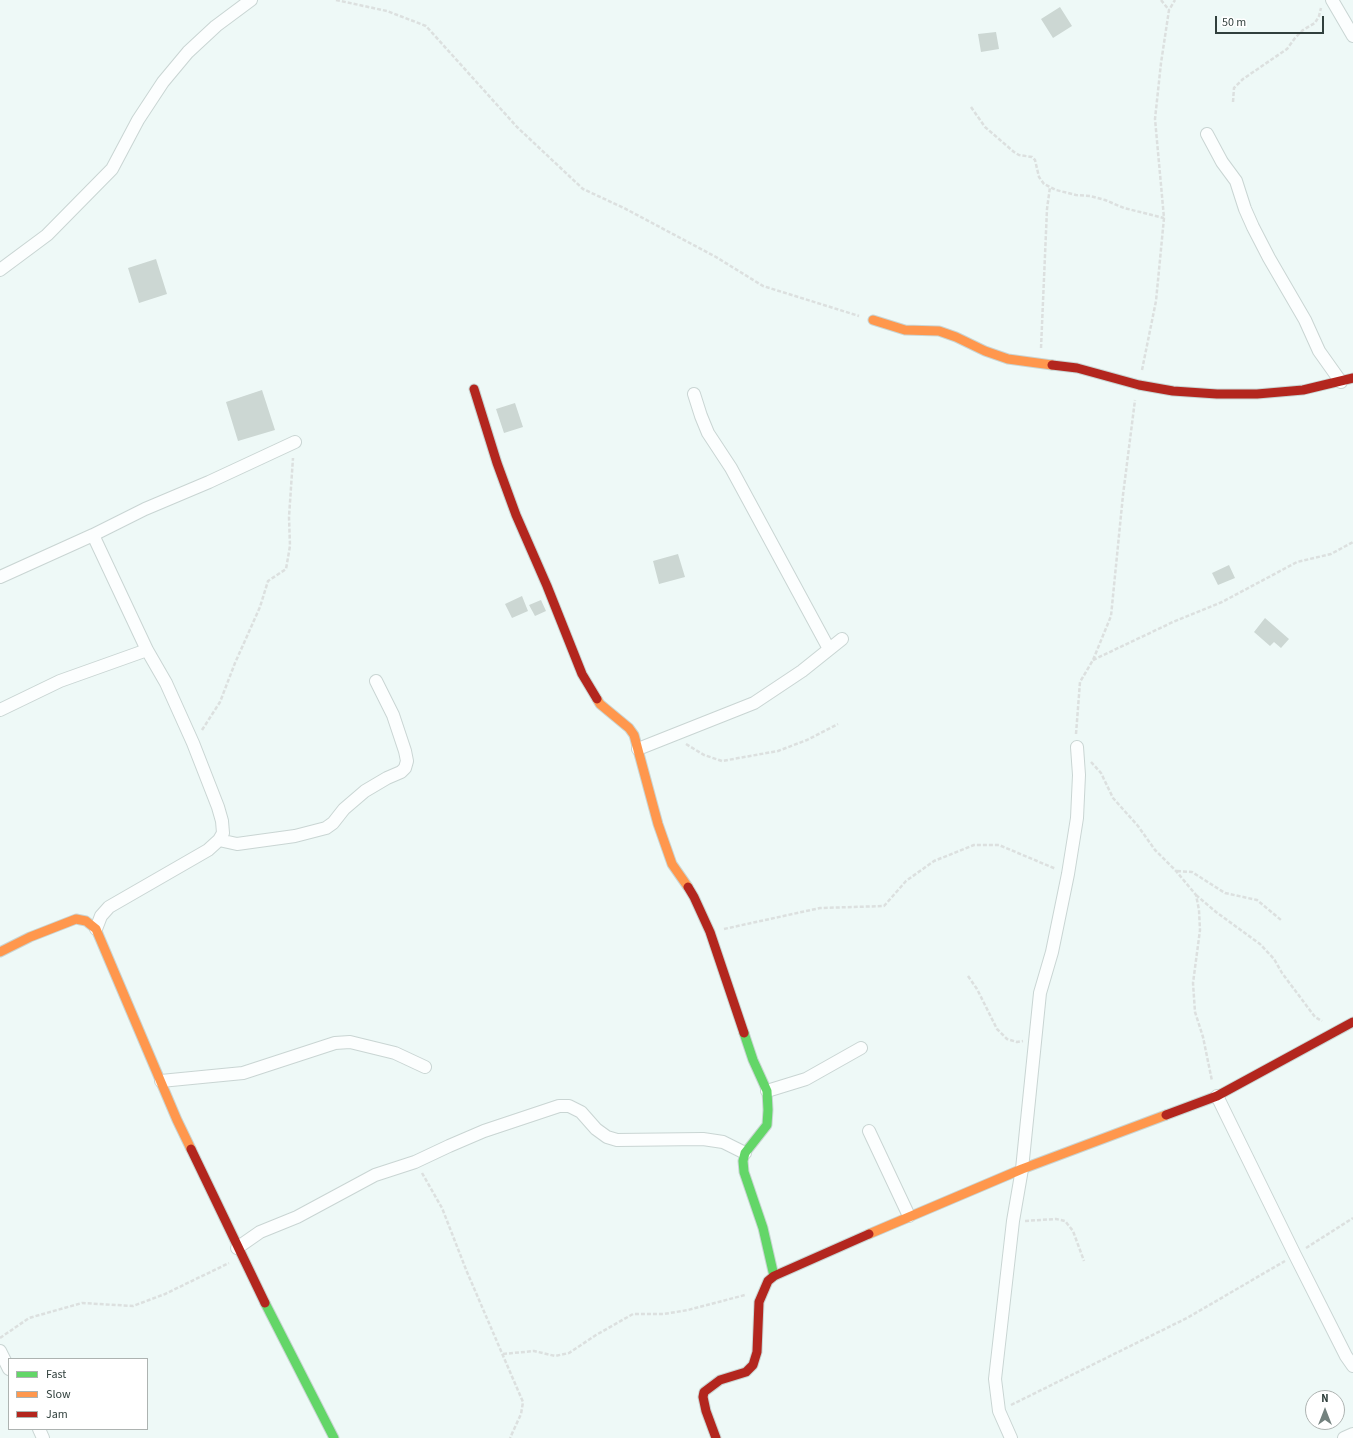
<!DOCTYPE html>
<style>
body{margin:0}
#map{position:relative;width:1353px;height:1438px;overflow:hidden;background:#eef9f7;font-family:"Source Sans 3",sans-serif}
canvas{display:block}
.legend{position:absolute;left:8px;top:1358px;width:140px;height:72px;box-sizing:border-box;background:#fff;border:1px solid #adb3b1;margin:0;padding:5px 7px;list-style:none;font-size:12px;color:#31403d}
.legend li{display:flex;align-items:center;gap:8px;height:20px}
.legend b{width:20px;border:1px solid #adb3b1}
.north{position:absolute;left:1305px;top:1390px;width:40px;height:40px;box-sizing:border-box;background:#fff;border:1px solid #adb3b1;border-radius:50%;rotate:0deg;font-size:11px;font-weight:700;line-height:16px;text-align:center;color:#31403d}
.north::after{content:'';display:block;margin:auto;width:14px;height:18px;background:#73817e;clip-path:polygon(50% 0,100% 100%,50% 72%,0 100%)}
.scale{position:absolute;left:1215px;top:16px;width:109px;height:18px;box-sizing:border-box;border:2px solid #31403d;border-top:0;padding-left:5px;font-size:12px;line-height:14px;white-space:nowrap;color:#31403d;-webkit-text-stroke:3px #fff;paint-order:stroke}
</style>
<div id="map">
<canvas width="1353" height="1438"></canvas>
<ul class="legend">
<li><b style="height:5px;background:#63d668"></b>Fast</li>
<li><b style="height:5px;background:#ff974d"></b>Slow</li>
<li><b style="height:5px;background:#b3261e"></b>Jam</li>
</ul>
<div class="north">N</div>
<div class="scale">50 m</div>
</div>
<script>
const ctx = document.querySelector('canvas').getContext('2d');
ctx.lineJoin = 'round';
function paint(path, color) { ctx.fillStyle = color; ctx.fill(path, 'evenodd'); }
const toPath = rows => new Path2D(rows.map(r => 'M' + r).join(''));
function trace(path, color, width, dash) { ctx.strokeStyle = color; ctx.lineWidth = width; ctx.lineCap = dash ? 'butt' : 'round'; ctx.setLineDash(dash || []); ctx.stroke(path); }
const building = toPath([
 [1060,7,1072,26,1053,38,1041,19],
 [996,32,999,49,981,52,978,34],
 [156,259,167,294,139,303,128,268],
 [262,390,275,430,238,441,226,402],
 [515,403,523,427,504,433,496,409],
 [678,554,685,577,659,584,653,561],
 [1229,565,1235,578,1218,585,1212,573],
 [522,596,528,611,512,618,505,604],
 [541,600,546,611,535,616,529,605],
 [1265,618,1289,639,1281,648,1274,642,1270,646,1254,632]
]);
const path = toPath([
 [336,0,387,11,426,26,517,127,583,189,624,208,716,257,763,286,859,316],
 [1161,0,1169,10],
 [1233,102,1234,88,1243,79,1287,49,1295,38,1303,30,1315,23,1319,16,1321,8],
 [971,107,985,127,1014,152,1019,155,1032,157,1035,160,1039,177,1044,184,1056,190,1076,195,1090,196,1105,200,1124,208,1164,218],
 [1041,348,1047,209,1050,187],
 [1142,370,1156,301,1164,218,1155,119,1161,63,1169,10,1175,0],
 [1093,660,1173,622,1222,602,1297,562,1331,554,1353,542],
 [202,730,220,702,235,663,260,607,268,581,286,569,290,546,289,517,293,458],
 [1076,734,1080,682,1093,660,1111,616,1123,495,1135,400],
 [686,744,704,755,722,761,778,751,807,740,838,724],
 [1091,762,1101,773,1113,798,1138,826,1155,850,1176,871,1196,895,1199,910,1200,930,1193,983,1195,1012,1203,1037,1212,1081],
 [1177,871,1192,872,1225,893,1257,900,1281,920],
 [1196,895,1216,912,1260,944,1274,959,1282,973,1315,1017,1322,1021],
 [724,929,820,908,884,906,906,881,934,861,974,845,999,845,1056,869],
 [968,976,977,989,997,1029,1007,1039,1017,1042,1023,1041],
 [422,1173,442,1208,467,1272,523,1402,521,1414,510,1438],
 [1025,1221,1056,1219,1065,1221,1073,1231,1084,1261],
 [1306,1248,1353,1218],
 [0,1338,29,1318,82,1303,133,1306,165,1294,229,1263],
 [503,1354,534,1351,555,1356,569,1353,596,1335,633,1314,664,1314,688,1310,745,1295],
 [1011,1405,1187,1318,1285,1261]
]);
const street = toPath([
 [1332,0,1353,36],
 [1207,134,1222,162,1236,181,1245,209,1253,227,1269,258,1305,320,1319,351,1341,382],
 [0,270,47,235,112,169,138,120,163,82,188,52,216,26,251,0],
 [694,394,701,416,708,433,731,468,829,649],
 [93,535,147,650,166,683,193,743,218,807,222,821,223,833,219,840,208,850,109,907,101,916,96,929],
 [0,577,93,535,145,509,209,482,295,442],
 [0,710,60,681,147,650],
 [638,749,754,703,802,671,842,639],
 [219,840,237,844,295,836,326,828,333,823,344,809,365,791,387,778,401,772,405,768,407,761,405,751,393,715,376,681],
 [161,1081,243,1073,335,1043,350,1042,395,1053,425,1067],
 [767,1091,806,1079,861,1048],
 [1217,1096,1295,1255,1346,1356,1353,1366],
 [869,1131,909,1216],
 [237,1248,260,1232,297,1217,375,1175,415,1162,449,1146,484,1131,559,1106,569,1106,581,1112,596,1129,607,1137,617,1140,703,1139,723,1142,745,1153],
 [0,1351,9,1369],
 [39,1429,43,1438],
 [1011,1438,999,1411,995,1379,1013,1221,1022,1169,1040,993,1052,952,1068,874,1077,818,1079,775,1077,747],
 [1344,1438,1353,1434]
]);
const fast = toPath([
 [744,1033,753,1060,767,1091,768,1110,767,1125,745,1153,743,1161,744,1172,763,1228,774,1276],
 [265,1303,334,1438]
]);
const slow = toPath([
 [873,320,905,330,939,331,956,337,985,351,1008,359,1052,365],
 [597,699,600,704,629,728,634,735,658,824,672,864,688,887],
 [0,952,30,937,76,919,86,921,96,929,177,1120,191,1149],
 [869,1234,1022,1169,1166,1115]
]);
const jam = toPath([
 [1052,365,1077,368,1139,385,1173,391,1217,394,1257,394,1303,390,1353,378],
 [474,389,497,463,516,515,547,586,582,674,597,699],
 [688,887,694,897,710,932,744,1033],
 [1166,1115,1217,1096,1353,1022],
 [191,1149,265,1303],
 [716,1438,706,1411,703,1397,704,1392,720,1380,746,1372,753,1365,757,1352,759,1302,768,1281,774,1276,869,1234]
]);
paint(building, '#ccd7d3');
trace(street, '#c9d5d3', 14);
trace(fast, '#c9d5d3', 11);
trace(slow, '#c9d5d3', 11);
trace(jam, '#c9d5d3', 11);
trace(path, '#dce0df', 2.5, [4, 2]);
trace(street, '#fcfefe', 12);
trace(fast, '#63d668', 9);
trace(slow, '#ff974d', 9);
trace(jam, '#b3261e', 9);
</script>
